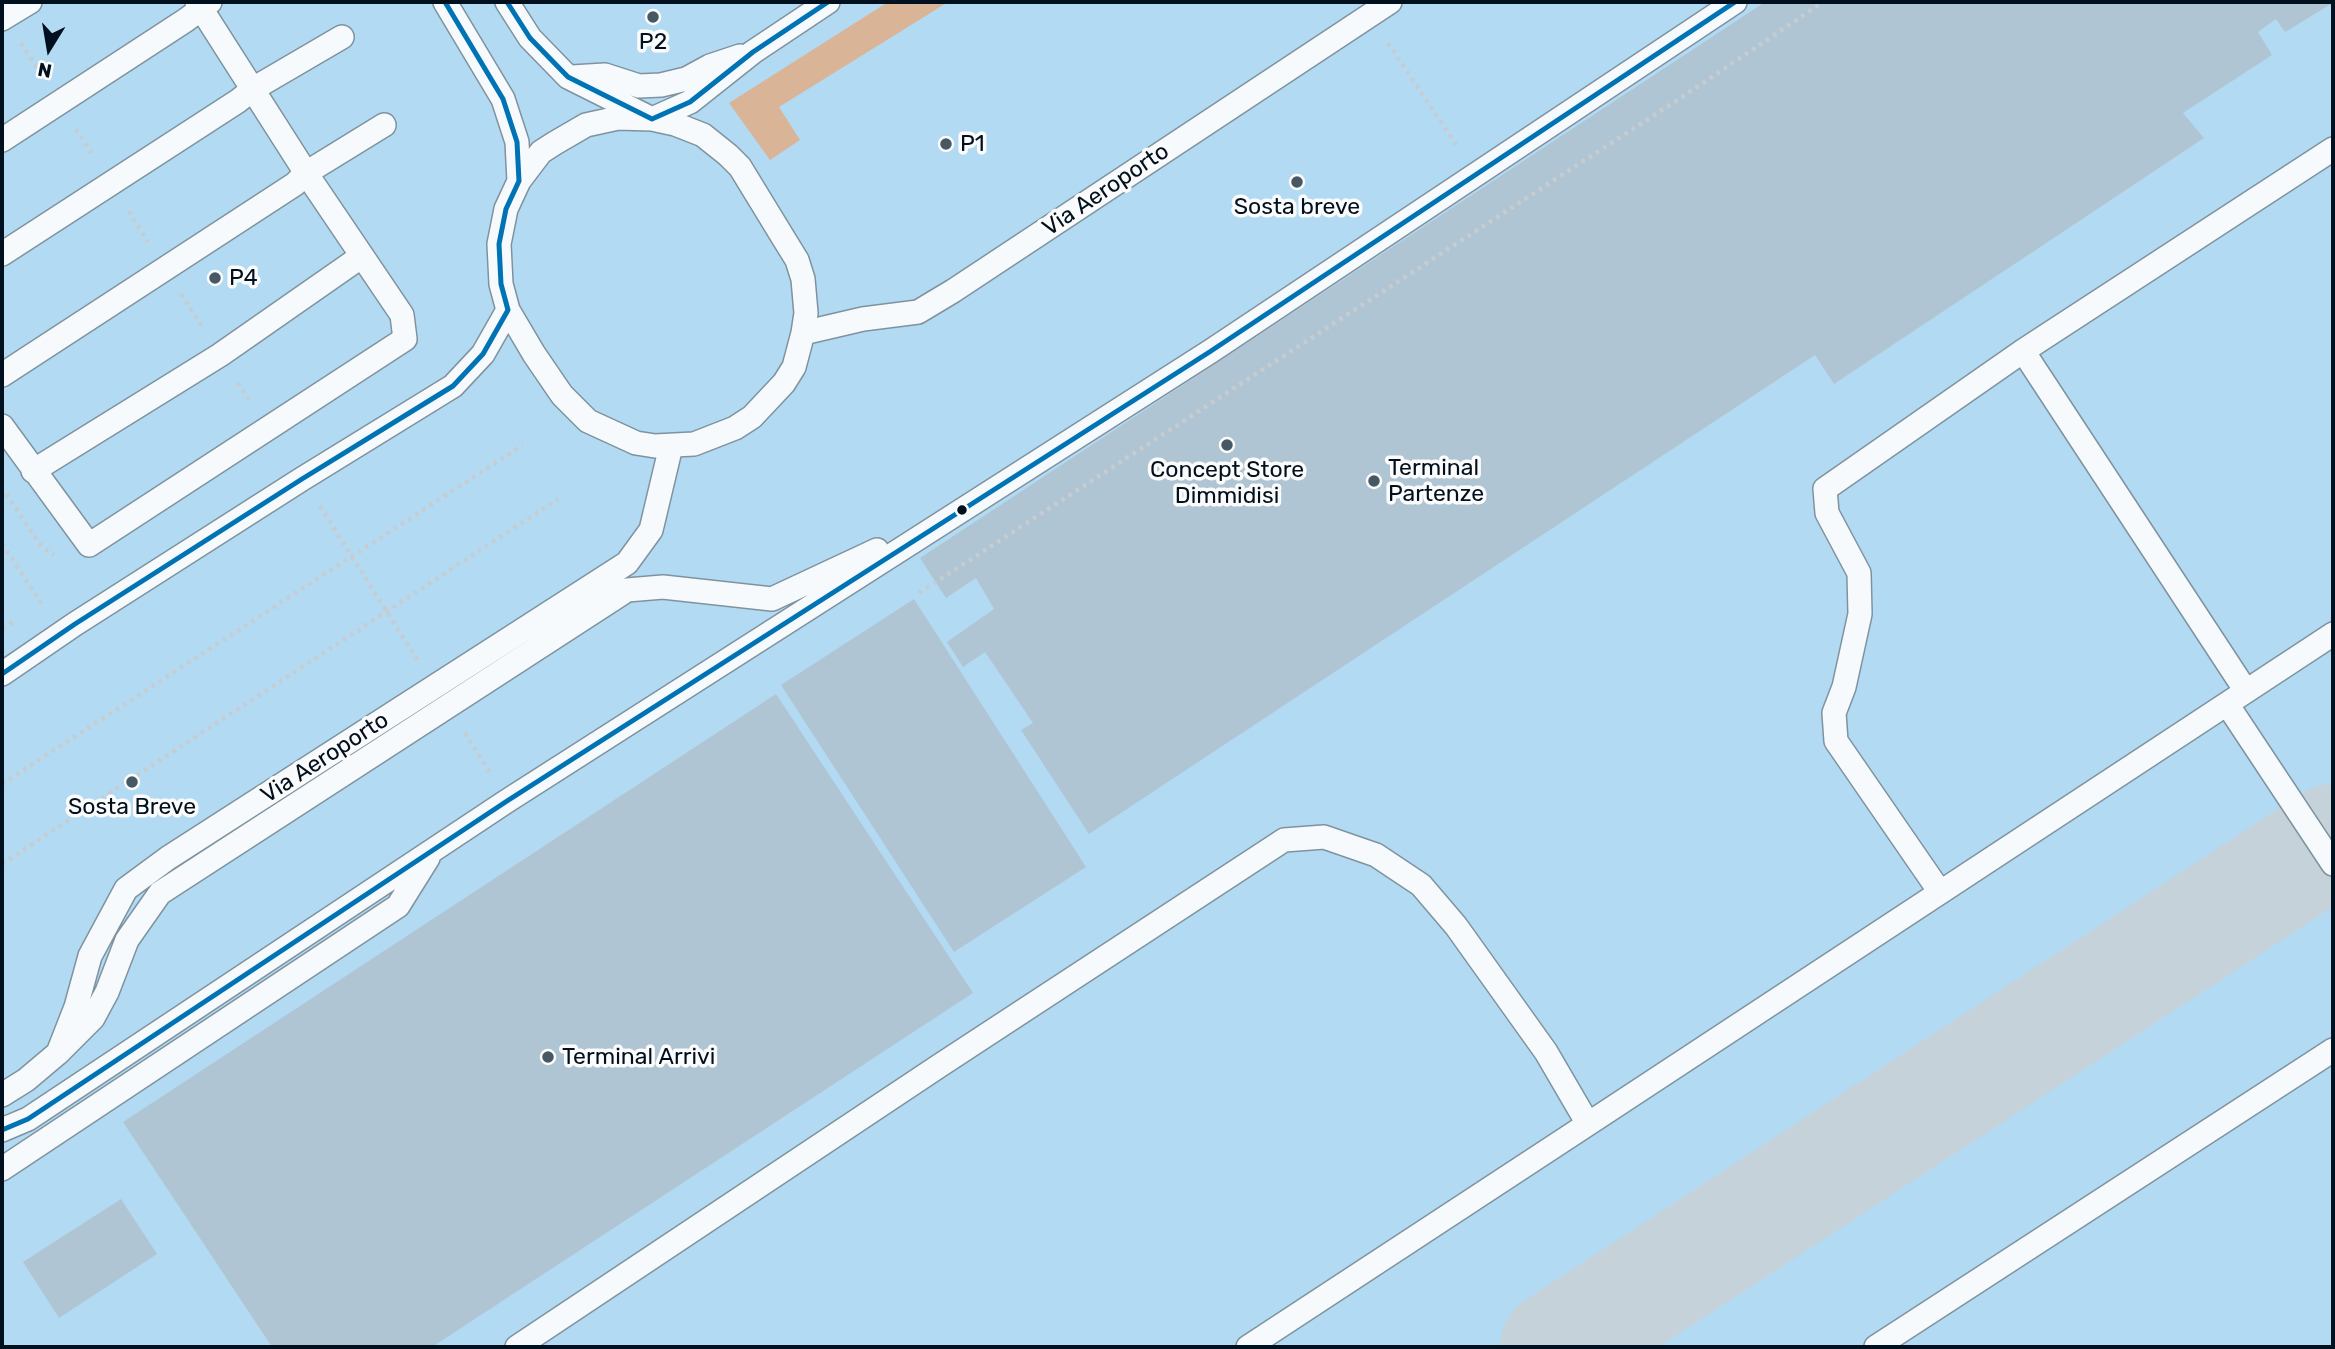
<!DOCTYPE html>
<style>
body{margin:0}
#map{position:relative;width:2335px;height:1349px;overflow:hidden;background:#caddea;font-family:Rubik,sans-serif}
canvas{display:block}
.frame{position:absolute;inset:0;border:4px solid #00101e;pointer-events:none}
.north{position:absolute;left:14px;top:14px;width:70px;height:70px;-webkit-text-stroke:5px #fbfbfb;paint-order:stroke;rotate:191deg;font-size:19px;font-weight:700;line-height:28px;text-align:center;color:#00101e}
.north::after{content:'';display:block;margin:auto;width:24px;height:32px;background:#00101e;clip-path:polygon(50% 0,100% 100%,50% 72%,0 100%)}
</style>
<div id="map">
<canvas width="2335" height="1349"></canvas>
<div class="frame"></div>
<div class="north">N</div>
</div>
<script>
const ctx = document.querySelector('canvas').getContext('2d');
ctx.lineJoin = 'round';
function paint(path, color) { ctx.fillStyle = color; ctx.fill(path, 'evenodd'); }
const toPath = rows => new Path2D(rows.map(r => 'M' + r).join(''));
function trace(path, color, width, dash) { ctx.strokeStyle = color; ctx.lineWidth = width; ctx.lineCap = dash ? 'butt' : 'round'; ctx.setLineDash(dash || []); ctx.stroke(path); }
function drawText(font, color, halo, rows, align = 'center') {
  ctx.font = font + ' Rubik,sans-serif'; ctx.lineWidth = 7; ctx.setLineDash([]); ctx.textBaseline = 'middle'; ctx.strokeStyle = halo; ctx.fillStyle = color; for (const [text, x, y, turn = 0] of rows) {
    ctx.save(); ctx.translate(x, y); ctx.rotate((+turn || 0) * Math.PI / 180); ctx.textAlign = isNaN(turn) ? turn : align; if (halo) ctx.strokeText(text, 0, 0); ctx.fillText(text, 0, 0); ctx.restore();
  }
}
const built = toPath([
 [2,2,2333,2,2333,1347,2,1347]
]);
const green = toPath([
 [888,2,948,2,779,107,800,140,770,160,729,103]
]);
const taxiway = toPath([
 [1556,1347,2333,840]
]);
const building = toPath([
 [1765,2,2333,3,2285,32,2276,19,2258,32,2272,55,2183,113,2204,138,1834,384,1815,355,1089,834,1021,730,1033,723,985,652,963,667,947,642,994,609,976,578,946,598,920,558],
 [914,599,1086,867,954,952,781,685],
 [776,694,973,993,432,1347,272,1347,123,1122],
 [121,1199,157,1254,59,1318,23,1262]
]);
const path = toPath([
 [21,43,43,77],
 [1388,43,1459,149],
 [76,129,94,157],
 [129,211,148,242],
 [181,294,203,328],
 [238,383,250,402],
 [6,494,41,546,54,555],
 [320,506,418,661],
 [2,544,43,606],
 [919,593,1685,95,1823,2],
 [2,628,17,620],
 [465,733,490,773],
 [2,784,523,445],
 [2,864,558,499]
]);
const lane = toPath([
 [445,2,503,99,517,142,519,181],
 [507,2,530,38,568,77,652,119,690,102,753,52,828,2],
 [2,19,30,2],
 [572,77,605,75,639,86,661,85,686,79,710,66,740,56],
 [618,118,652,119,675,124,703,135,728,155,740,167,784,239,797,260,803,279,806,313,803,333,794,367,784,383,752,417,735,428,694,444,655,446,636,443,588,421,562,395,534,354,508,310,501,284,499,244,506,209,519,181,541,152,555,143,586,125,618,118],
 [2,140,186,20,210,2],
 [2,254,238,101,253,89,342,37],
 [803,333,863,319,918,312,953,291,1390,2],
 [2023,351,2246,691],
 [2,375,295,184,306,173,384,125],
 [2,426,89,545,405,339,402,315,306,173,197,2],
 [33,471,220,355,362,256],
 [2,674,75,624,302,479,453,386,483,354,508,310],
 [2227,704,2333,864],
 [1940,892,1836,741,1834,713,1844,687,1860,614,1859,573,1827,513,1825,489,2023,351,2333,149],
 [58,1053,93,1018,107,992,127,940,160,893,627,590,663,587,772,599,877,550],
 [2,1095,26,1080,58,1053,76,1007,90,956,126,889,168,858,627,563,651,530,671,446],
 [1588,1124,2333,634],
 [2,1130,28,1119,507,801,1211,351,1735,2],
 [2,1169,398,906,428,858],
 [517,1347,939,1066,1284,840,1324,837,1376,855,1421,885,1456,926,1546,1052,1588,1124,1248,1347],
 [1876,1347,2333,1050]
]);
const bus1 = toPath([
 [507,2,530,38,568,77,652,119,690,102,753,52,828,2],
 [2,674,75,624,302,479,453,386,483,354,508,310,501,284,499,244,506,209,519,181,517,142,503,99,445,2],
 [2,1130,28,1119,507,801,1211,351,1735,2]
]);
const markers = [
 [653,17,7,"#475865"],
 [946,144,7,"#475865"],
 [1297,182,7,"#475865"],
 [215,278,7,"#475865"],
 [1227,445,7,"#475865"],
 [1374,481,7,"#475865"],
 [962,510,6,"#00101e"],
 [132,782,7,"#475865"],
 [548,1057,7,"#475865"]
];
const poiNames = [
 ["P2",653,42],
 ["P1",960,144,"left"],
 ["Sosta breve",1297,207],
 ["P4",229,278,"left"],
 ["Terminal",1388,468,"left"],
 ["Partenze",1388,494,"left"],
 ["Concept Store",1227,470],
 ["Dimmidisi",1227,496],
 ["Sosta Breve",132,807],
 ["Terminal Arrivi",562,1057,"left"]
];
const streetNames = [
 ["Via Aeroporto",1106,190,-34],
 ["Via Aeroporto",325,758,-33]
];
paint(built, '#b3daf3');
paint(green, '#d9b496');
trace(taxiway, '#c6d2da', 112);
paint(building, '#b0c5d3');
trace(lane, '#7e939f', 26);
trace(path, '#c6ccd0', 4.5, [3.5, 5]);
trace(lane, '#f7fafc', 23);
trace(bus1, '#0073b4', 5);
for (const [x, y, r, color] of markers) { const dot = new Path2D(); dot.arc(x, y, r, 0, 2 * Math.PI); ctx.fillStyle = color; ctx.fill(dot); trace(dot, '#fbfbfb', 2.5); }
drawText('23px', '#00101e', '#fbfbfb', poiNames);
drawText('23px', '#00101e', '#fbfbfb', streetNames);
</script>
